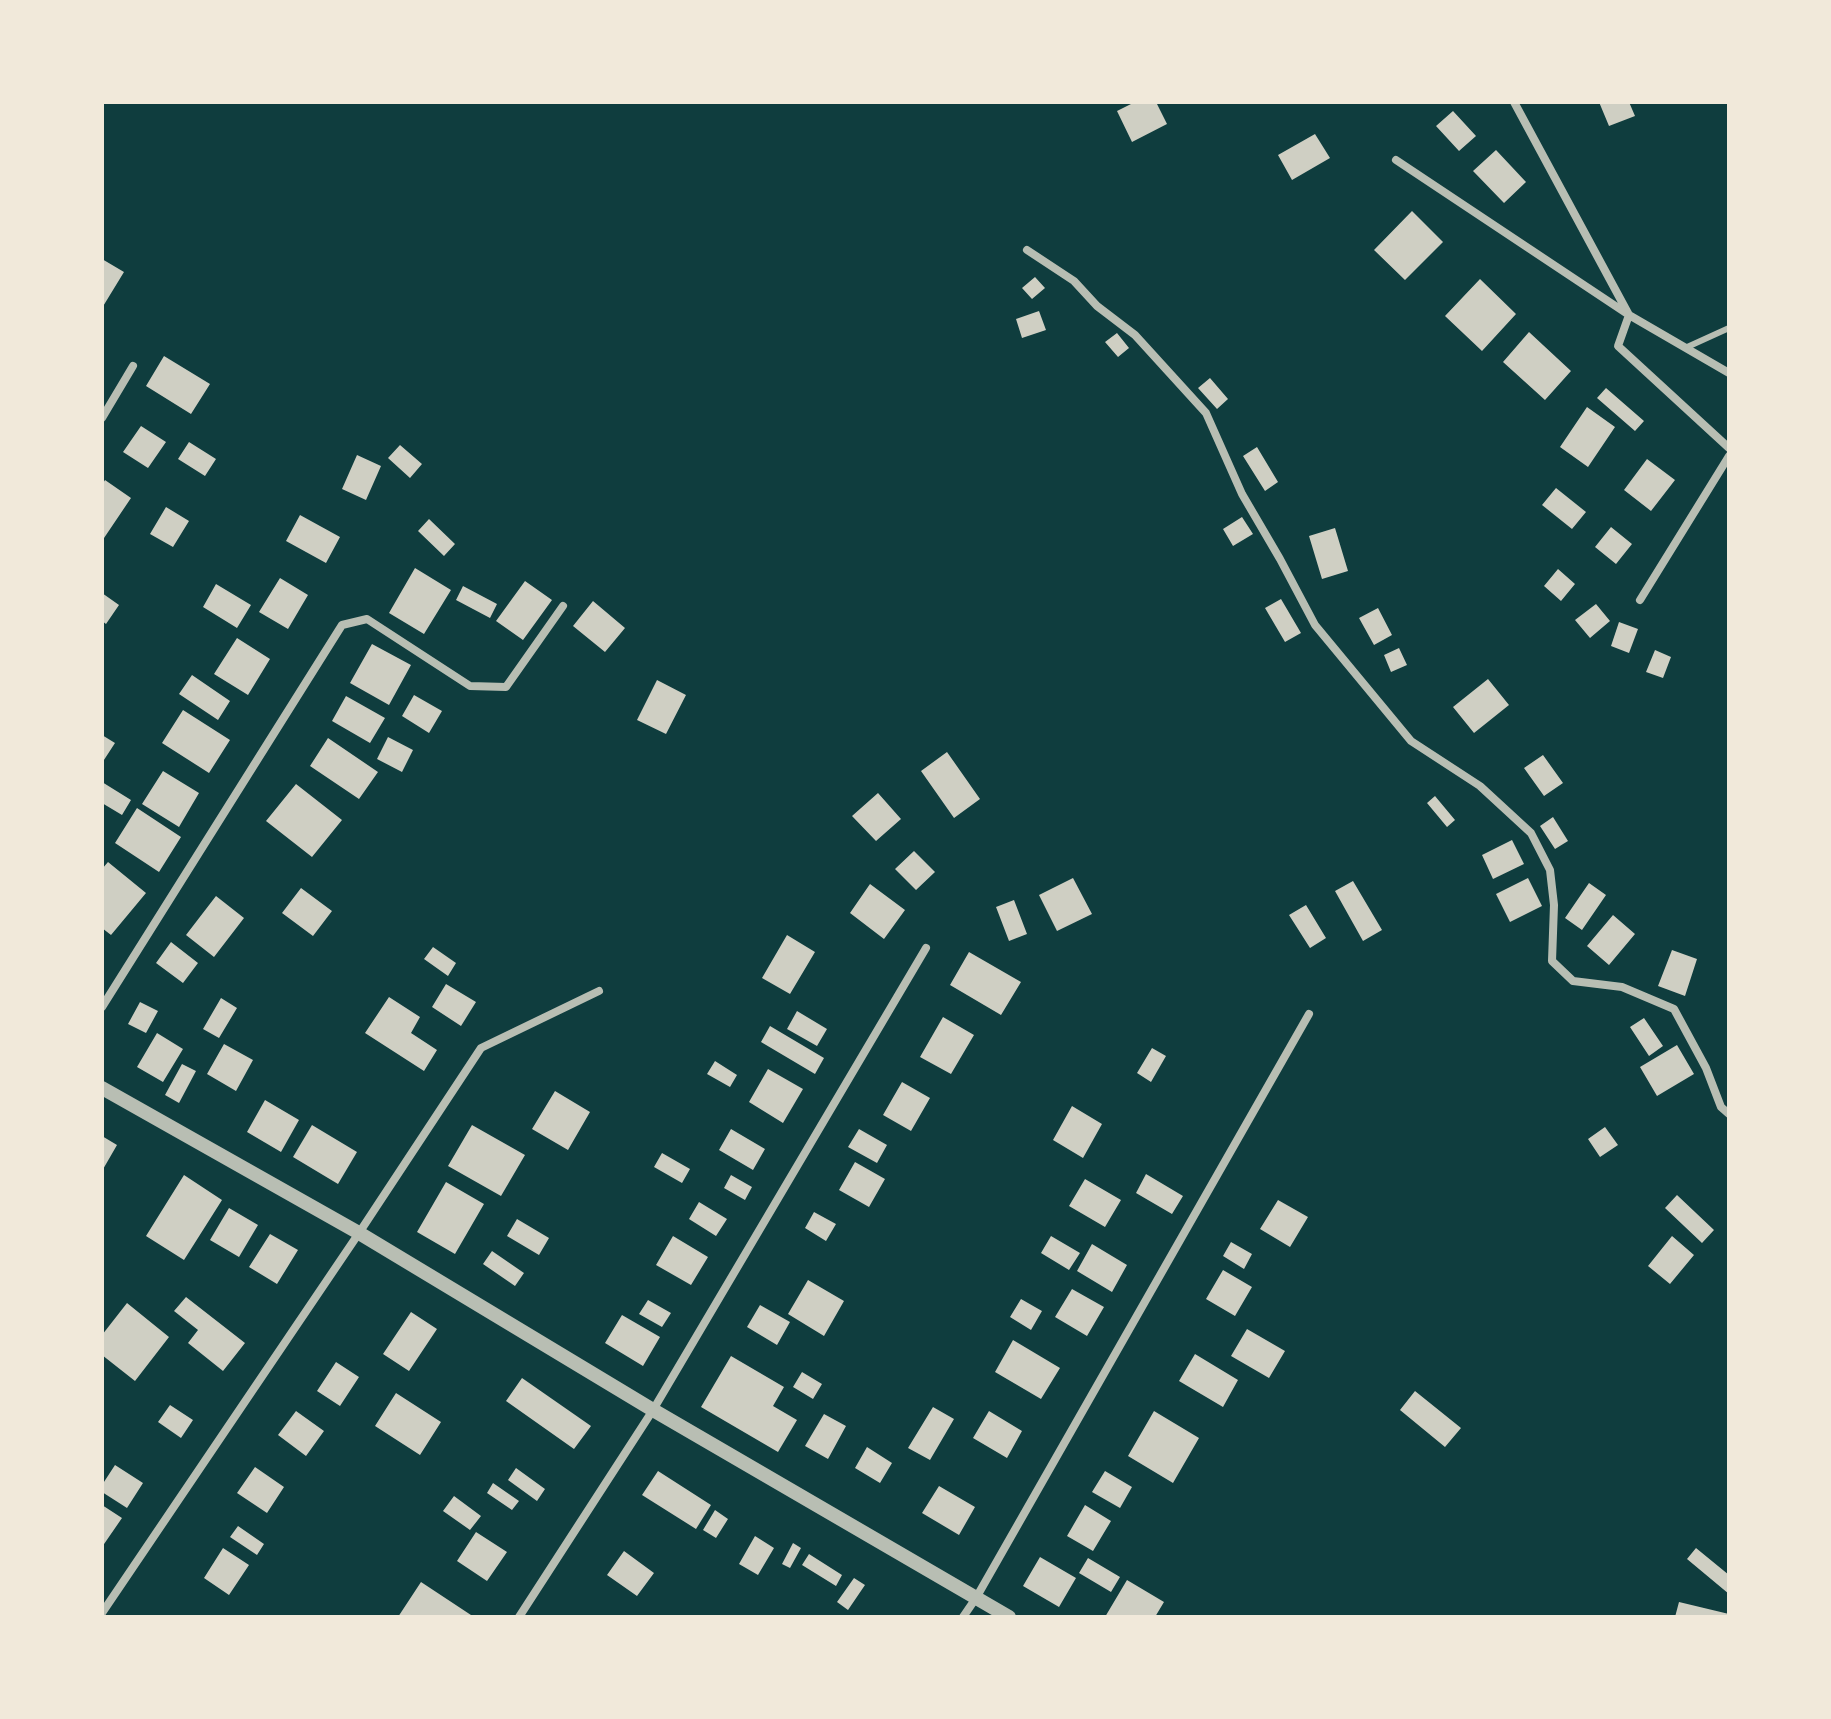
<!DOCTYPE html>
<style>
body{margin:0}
#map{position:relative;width:1831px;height:1719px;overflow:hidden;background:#0f3d3e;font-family:"PT Sans Narrow",sans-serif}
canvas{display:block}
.frame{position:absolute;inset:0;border:104px solid #f1e9da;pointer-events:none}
</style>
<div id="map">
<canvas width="1831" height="1719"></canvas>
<div class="frame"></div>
</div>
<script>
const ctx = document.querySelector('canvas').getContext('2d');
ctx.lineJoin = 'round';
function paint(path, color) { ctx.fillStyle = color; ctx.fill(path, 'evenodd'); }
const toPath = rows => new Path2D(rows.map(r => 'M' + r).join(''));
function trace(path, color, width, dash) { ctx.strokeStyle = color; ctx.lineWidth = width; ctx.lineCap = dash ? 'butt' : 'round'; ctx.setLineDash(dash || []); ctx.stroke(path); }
const building = toPath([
 [1135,102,1156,102,1167,124,1132,142,1117,111],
 [1599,102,1629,102,1635,116,1609,126],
 [1453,111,1476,136,1459,151,1436,126],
 [1315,134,1330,158,1292,180,1278,155],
 [1496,150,1526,182,1504,203,1473,171],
 [1412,211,1443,242,1405,280,1374,250],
 [102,259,124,272,102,308],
 [1035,277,1045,288,1032,299,1022,288],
 [1480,279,1516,314,1482,351,1445,316],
 [1039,311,1046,330,1022,338,1016,319],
 [1529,332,1571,371,1545,400,1503,362],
 [1117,333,1129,348,1118,357,1105,342],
 [164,356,210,384,191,414,146,386],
 [1210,378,1228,399,1217,409,1198,388],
 [1606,388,1644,421,1635,431,1597,398],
 [1587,407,1615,427,1588,467,1560,447],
 [141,426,166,442,148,468,123,452],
 [189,442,216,459,205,476,178,459],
 [400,445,422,464,410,478,388,458],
 [1257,447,1278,482,1265,491,1243,456],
 [357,455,381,466,366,500,342,489],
 [1647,459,1675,480,1651,511,1624,490],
 [105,480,131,498,102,541,102,485],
 [1556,488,1586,512,1572,529,1542,505],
 [166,507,189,521,173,547,150,534],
 [300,515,340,537,326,563,286,541],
 [1242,517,1253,534,1233,546,1223,529],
 [429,519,455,544,444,556,418,531],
 [1611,527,1632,544,1616,564,1595,547],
 [1335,528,1348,571,1322,579,1309,536],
 [415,568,451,590,424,634,389,613],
 [1558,569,1575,584,1561,601,1544,586],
 [280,578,308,595,288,629,259,612],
 [525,581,552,600,523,640,496,621],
 [216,584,251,605,237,628,203,607],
 [463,586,497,604,490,618,456,600],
 [102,593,119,605,106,624,102,621],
 [1281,599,1301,633,1285,642,1265,608],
 [593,601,625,628,605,652,573,626],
 [1596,604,1610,621,1590,638,1575,620],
 [1378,608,1392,635,1374,645,1359,618],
 [1619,622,1638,629,1629,653,1611,646],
 [237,638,270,659,248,695,214,674],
 [372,644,411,665,389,705,350,683],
 [1399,648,1407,665,1391,672,1384,655],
 [1655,650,1671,657,1663,678,1646,672],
 [192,675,230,701,218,720,179,694],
 [1488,679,1509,705,1474,733,1453,707],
 [657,680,686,695,666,734,637,720],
 [414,695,442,711,429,733,402,716],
 [346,696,385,718,370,743,332,721],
 [183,710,230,740,209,773,162,743],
 [102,735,115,743,102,763],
 [388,737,413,750,402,772,377,759],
 [328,738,378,772,359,799,310,766],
 [947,752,980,799,954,818,921,771],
 [1543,755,1563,783,1544,796,1524,768],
 [163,771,199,793,179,827,142,804],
 [102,782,131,800,122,815,102,803],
 [296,784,342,820,312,857,266,821],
 [878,793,901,819,876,841,852,816],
 [1435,796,1455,820,1447,827,1427,803],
 [137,808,181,837,159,872,115,843],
 [1553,817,1568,841,1555,849,1540,826],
 [1512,840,1524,864,1493,879,1482,855],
 [914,851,935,872,916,890,895,869],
 [108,862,146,893,111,935,102,928,102,869],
 [1073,878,1092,914,1057,931,1039,895],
 [1528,878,1542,906,1510,922,1496,894],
 [1353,881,1382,930,1363,941,1335,891],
 [1589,883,1606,895,1582,930,1565,918],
 [870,884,905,910,884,939,850,913],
 [301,888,332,911,313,936,282,913],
 [216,896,244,918,214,957,186,935],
 [1014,900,1027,934,1009,941,996,907],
 [1306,905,1326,938,1310,948,1289,915],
 [1613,915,1635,934,1609,965,1587,946],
 [787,935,815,952,790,994,762,978],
 [171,942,198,963,183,983,156,963],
 [433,947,456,963,448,976,424,959],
 [1672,950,1697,959,1685,996,1658,986],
 [969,952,1021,982,1001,1015,950,985],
 [446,984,476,1002,461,1026,432,1007],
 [389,997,420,1017,411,1033,437,1050,424,1071,365,1033],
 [221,998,237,1008,219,1038,203,1029],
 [140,1002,158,1011,146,1033,128,1024],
 [797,1011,827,1029,817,1046,787,1029],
 [943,1017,974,1035,951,1074,920,1057],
 [1644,1018,1663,1046,1649,1056,1630,1027],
 [770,1026,824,1058,815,1074,761,1042],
 [157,1033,183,1049,163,1082,137,1067],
 [224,1044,253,1060,236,1091,207,1074],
 [1677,1045,1694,1074,1657,1096,1640,1067],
 [1152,1048,1166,1056,1151,1082,1137,1073],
 [715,1061,737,1075,730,1087,707,1074],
 [182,1064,196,1071,179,1103,165,1095],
 [768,1069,803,1089,783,1123,749,1102],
 [902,1082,930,1098,911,1131,883,1115],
 [555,1091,590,1112,568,1150,532,1129],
 [265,1100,299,1120,281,1152,247,1132],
 [1072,1106,1102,1124,1083,1158,1053,1140],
 [312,1125,357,1152,338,1184,293,1157],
 [472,1125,525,1155,501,1196,448,1166],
 [1605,1127,1618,1145,1600,1157,1588,1139],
 [731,1129,765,1149,753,1170,719,1150],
 [859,1129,887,1145,877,1163,848,1147],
 [102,1136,117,1145,102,1171],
 [662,1153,690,1169,682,1183,654,1167],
 [855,1162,885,1179,869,1207,839,1190],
 [1146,1174,1183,1196,1172,1214,1136,1193],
 [184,1175,222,1200,184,1260,146,1236],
 [731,1175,752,1187,745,1200,724,1188],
 [1085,1179,1121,1200,1105,1227,1069,1206],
 [446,1182,484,1204,455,1254,417,1232],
 [1677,1195,1714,1230,1702,1243,1665,1208],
 [1278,1200,1308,1217,1290,1247,1260,1229],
 [699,1202,727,1219,716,1236,689,1219],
 [229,1208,258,1225,239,1257,210,1240],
 [814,1212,836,1224,826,1241,805,1228],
 [517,1219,549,1238,539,1255,507,1236],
 [270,1234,298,1250,277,1284,249,1267],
 [673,1236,708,1257,691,1285,656,1265],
 [1051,1236,1080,1253,1069,1270,1041,1253],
 [1672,1236,1694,1255,1670,1284,1648,1266],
 [1231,1242,1252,1254,1244,1269,1223,1256],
 [1092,1244,1127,1265,1112,1292,1077,1271],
 [492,1251,524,1273,515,1286,483,1264],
 [1223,1270,1252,1287,1235,1316,1206,1299],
 [808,1280,844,1301,824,1336,788,1314],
 [1072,1289,1104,1307,1087,1336,1055,1317],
 [186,1297,245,1343,223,1371,188,1343,198,1330,174,1311],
 [1021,1299,1042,1311,1031,1330,1010,1317],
 [648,1300,671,1313,662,1327,639,1314],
 [127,1303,169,1337,135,1381,102,1355,102,1335],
 [760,1305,790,1322,777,1345,747,1327],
 [411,1312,437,1329,409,1371,383,1354],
 [622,1315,660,1337,643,1366,605,1343],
 [1247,1329,1285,1351,1269,1378,1231,1356],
 [1013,1340,1060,1368,1041,1399,995,1372],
 [1195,1354,1238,1380,1223,1407,1179,1381],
 [731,1356,784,1387,773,1406,797,1420,778,1452,701,1407],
 [336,1362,359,1377,340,1406,317,1391],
 [802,1372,822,1384,813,1399,793,1387],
 [522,1378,591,1426,574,1449,506,1401],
 [1415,1391,1461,1428,1445,1447,1400,1410],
 [396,1393,441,1422,420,1455,375,1426],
 [170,1405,193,1420,181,1438,158,1422],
 [933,1407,954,1419,930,1460,908,1448],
 [296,1411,324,1431,306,1456,278,1435],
 [989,1411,1022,1431,1007,1458,973,1438],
 [1154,1411,1199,1438,1173,1483,1128,1456],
 [824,1414,846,1426,828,1459,805,1446],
 [867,1447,892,1463,880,1483,855,1468],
 [115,1465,143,1483,127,1508,102,1492,102,1485],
 [255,1467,284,1487,267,1513,237,1493],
 [516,1468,545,1489,537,1501,508,1480],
 [658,1471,711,1505,696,1529,642,1495],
 [1105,1471,1132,1487,1120,1508,1092,1492],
 [493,1483,519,1501,512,1510,487,1493],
 [939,1486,975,1507,959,1535,922,1513],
 [454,1496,481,1516,470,1530,443,1511],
 [102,1505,122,1518,102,1547],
 [1085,1505,1111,1521,1093,1551,1067,1536],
 [715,1510,728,1519,716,1538,703,1530],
 [238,1526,264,1544,257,1555,230,1537],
 [476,1532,507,1552,487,1581,457,1561],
 [755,1536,774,1548,758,1575,739,1564],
 [793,1543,801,1548,790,1568,782,1564],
 [223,1548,249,1565,229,1595,204,1578],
 [1696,1548,1729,1575,1729,1594,1687,1559],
 [624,1551,654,1573,637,1596,607,1575],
 [809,1554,842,1575,836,1586,802,1565],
 [1040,1557,1076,1578,1059,1607,1023,1586],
 [1088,1558,1120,1577,1111,1592,1079,1573],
 [854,1578,865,1585,848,1610,837,1602],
 [1127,1580,1164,1602,1155,1617,1105,1617],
 [421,1582,474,1617,398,1617],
 [1679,1602,1729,1614,1729,1617,1675,1617]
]);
const service = toPath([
 [1685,348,1729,328]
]);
const minor = toPath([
 [1514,102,1629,315,1729,373],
 [1396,160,1629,315,1618,346,1729,448],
 [1027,250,1074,281,1097,306,1135,335,1206,413,1242,494,1280,559,1315,625,1411,741,1480,786,1531,833,1550,870,1554,905,1552,961,1573,981,1622,987,1674,1009,1706,1068,1721,1107,1729,1114],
 [102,418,133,366],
 [1640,600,1729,456],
 [102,1007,342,625,367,619,470,686,506,687,563,606],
 [102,1613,359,1233,481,1048,599,991],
 [519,1617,653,1410,926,948],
 [963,1617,976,1598,1309,1014]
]);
const tertiary = toPath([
 [102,1088,359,1233,653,1410,1009,1617]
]);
paint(building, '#cfcfc3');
trace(service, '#b8beb3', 6);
trace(minor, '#b8beb3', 8);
trace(tertiary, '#b8beb3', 14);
</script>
